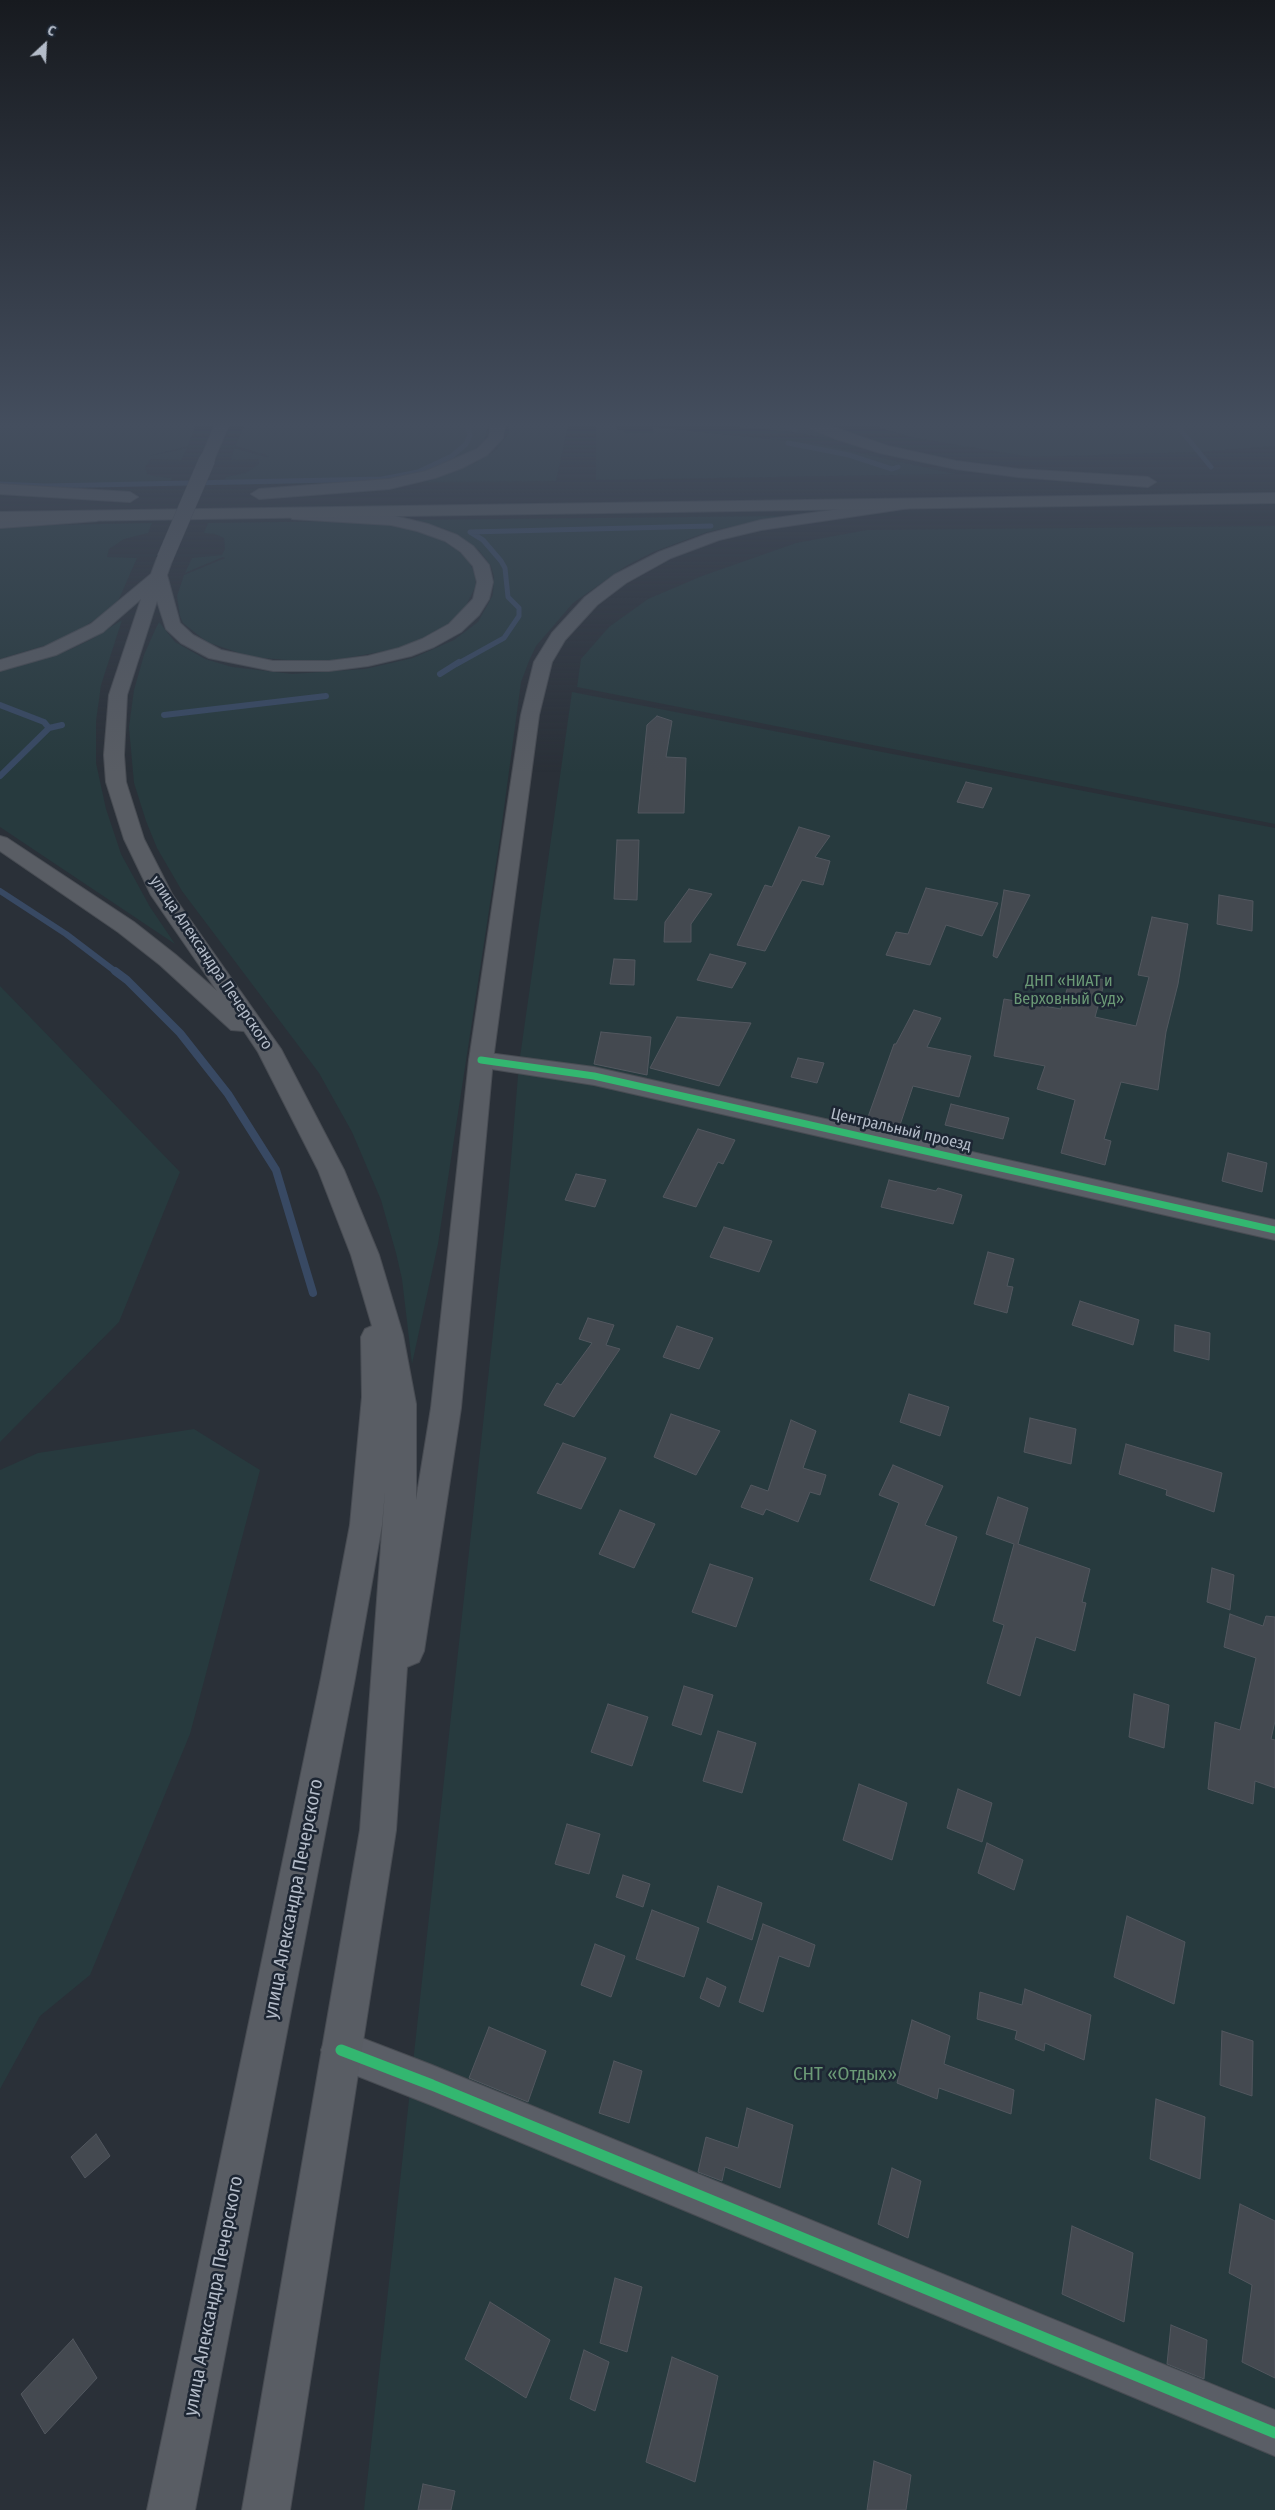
<!DOCTYPE html>
<meta charset="utf-8">
<style>
body{margin:0}
#map{position:relative;width:1275px;height:2510px;overflow:hidden;background:#2a3038;font-family:"Fira Sans Condensed",sans-serif}
canvas{display:block}
.north{position:absolute;left:20px;top:20px;width:50px;height:50px;-webkit-text-stroke:4px #1d2633;paint-order:stroke;rotate:25deg;font-size:14px;font-weight:700;line-height:20px;text-align:center;color:#b4bcc9}
.north::after{content:'';display:block;margin:auto;width:18px;height:22px;background:#b4bcc9;clip-path:polygon(50% 0,100% 100%,50% 72%,0 100%)}
</style>
<div id="map">
<canvas width="1275" height="2510"></canvas>
<div class="north">С</div>
</div>
<script>
const ctx = document.querySelector('canvas').getContext('2d');
ctx.lineJoin = 'round';
function paint(path, color) { ctx.fillStyle = color; ctx.fill(path, 'evenodd'); }
const toPath = rows => new Path2D(rows.map(r => 'M' + r).join(''));
function trace(path, color, width, dash) { ctx.strokeStyle = color; ctx.lineWidth = width; ctx.lineCap = dash ? 'butt' : 'round'; ctx.setLineDash(dash || []); ctx.stroke(path); }
function drawText(font, color, halo, rows, align = 'center') {
  ctx.font = font + ' "Fira Sans Condensed",sans-serif'; ctx.lineWidth = 5; ctx.setLineDash([]); ctx.textBaseline = 'middle'; ctx.strokeStyle = halo; ctx.fillStyle = color; for (const [text, x, y, turn = 0] of rows) {
    ctx.save(); ctx.translate(x, y); ctx.rotate((+turn || 0) * Math.PI / 180); ctx.textAlign = isNaN(turn) ? turn : align; if (halo) ctx.strokeText(text, 0, 0); ctx.fillText(text, 0, 0); ctx.restore();
  }
}
const green = toPath([
 [0,422,196,422,196,424,188,446,149,456,187,448,181,460,151,459,145,467,147,474,153,476,172,478,169,485,42,487,0,485],
 [246,422,489,422,489,423,484,441,471,453,434,470,396,479,338,483,224,485,226,477,246,473,259,464,258,459,231,460,234,448,266,457,269,456,235,446],
 [509,422,569,422,556,481,426,482,475,463,496,450,509,433],
 [596,422,615,422,617,430,624,430,625,433,654,433,652,427,819,444,955,474,596,480],
 [681,422,797,422,830,436,826,438,784,431],
 [869,422,1275,422,1275,446,1199,452,1030,457,915,438,883,429],
 [780,516,707,532,653,552,626,566,573,603,536,646,529,661,521,682,500,838,438,1244,412,1364,402,1279,396,1253,381,1200,352,1132,319,1073,182,891,157,848,146,821,134,783,129,727,134,690,144,655,155,630,159,622,175,642,205,659,232,667,292,674,365,669,413,658,454,640,478,622,493,595,494,576,491,566,479,550,448,530,414,520],
 [350,521,392,525,418,531,440,539,456,549,469,561,476,576,475,587,466,606,447,625,419,641,386,651,334,660,299,661,251,657,207,642,183,623,180,616,177,596,184,575,225,558,223,557,185,573,192,558,222,555,225,549,224,538,215,534,204,533,208,523],
 [152,523,148,533,124,539,109,549,107,557,137,558,119,599,110,610,63,640,0,659,0,526],
 [1275,526,1275,824,577,687,581,659,609,627,648,599,702,576,796,543,867,530],
 [122,620,101,685,96,721,96,763,106,809,121,854,150,907,175,944,0,827,0,670,67,651,92,639],
 [572,692,1275,828,1275,2510,364,2510,508,1196,519,1064],
 [0,986,180,1172,119,1322,0,1442],
 [194,1429,260,1470,190,1734,90,1975,40,2016,0,2089,0,1470,38,1453]
]);
const streamFar2 = toPath([
 [780,422,795,430],
 [1175,423,1211,467],
 [788,443,849,455,892,469,898,467],
 [0,484,45,486,382,479,418,472,452,456,466,444,470,435,466,422],
 [457,664,504,638,519,616,519,608,508,597,505,568,501,561,483,540,470,532,711,526]
]);
const streamFar1 = toPath([
 [440,674,459,662],
 [0,705,44,722,49,728,0,776],
 [164,715,326,696],
 [49,728,62,725],
 [0,891,66,934,116,972]
]);
const stream = toPath([
 [115,971,127,980,180,1033,228,1094,276,1170,313,1293]
]);
const building = toPath([
 [657,716,672,721,666,757,686,758,684,813,638,813,647,725,657,716],
 [966,782,992,788,983,808,957,802,966,782],
 [799,827,830,836,815,857,830,861,823,885,802,880,765,951,737,945,765,885,772,887,799,827],
 [617,840,639,840,637,900,614,899,617,840],
 [926,888,998,903,982,936,946,925,930,965,886,955,896,932,908,934,926,888],
 [689,889,712,894,691,924,691,942,664,942,665,922,689,889],
 [1004,890,1030,895,997,958,993,956,1004,890],
 [1219,895,1253,901,1252,931,1217,924,1219,895],
 [1152,917,1188,924,1178,984,1166,1032,1158,1090,1121,1082,1104,1139,1111,1141,1105,1165,1061,1153,1075,1100,1037,1089,1045,1066,994,1056,1004,999,1061,1009,1072,973,1105,980,1095,1017,1136,1026,1149,977,1138,975,1152,917],
 [710,954,746,963,732,988,697,980,710,954],
 [614,959,635,960,634,985,610,984,614,959],
 [914,1010,941,1018,927,1047,971,1056,959,1097,913,1086,900,1125,868,1117,894,1044,896,1044,914,1010],
 [677,1017,751,1023,719,1086,650,1068,677,1017],
 [601,1032,651,1037,647,1075,594,1064,601,1032],
 [798,1058,824,1063,817,1083,791,1077,798,1058],
 [951,1104,1009,1118,1003,1139,945,1125,951,1104],
 [698,1129,735,1140,723,1164,718,1162,696,1207,663,1197,698,1129],
 [1228,1153,1267,1163,1262,1192,1222,1181,1228,1153],
 [576,1174,606,1180,595,1207,565,1200,576,1174],
 [889,1180,936,1191,938,1188,962,1195,953,1224,881,1207,889,1180],
 [724,1227,772,1241,759,1272,710,1257,724,1227],
 [988,1252,1014,1259,1007,1286,1013,1287,1007,1313,974,1304,988,1252],
 [1080,1301,1139,1320,1133,1345,1072,1325,1080,1301],
 [588,1318,614,1325,606,1345,620,1349,574,1417,544,1405,557,1383,561,1385,592,1343,579,1339,588,1318],
 [1175,1325,1210,1333,1209,1360,1174,1351,1175,1325],
 [677,1326,713,1338,699,1369,663,1357,677,1326],
 [909,1394,949,1407,940,1436,900,1422,909,1394],
 [671,1414,720,1431,696,1475,654,1457,671,1414],
 [1030,1418,1076,1429,1071,1464,1024,1452,1030,1418],
 [791,1420,816,1431,803,1468,826,1475,820,1495,810,1492,798,1522,766,1509,763,1515,741,1507,751,1485,768,1491,791,1420],
 [563,1443,606,1458,581,1509,537,1493,563,1443],
 [1126,1444,1222,1473,1214,1512,1166,1495,1167,1490,1119,1474,1126,1444],
 [893,1465,943,1486,925,1525,957,1537,934,1606,870,1580,899,1503,879,1495,893,1465],
 [998,1497,1028,1508,1018,1544,1090,1569,1082,1602,1086,1603,1075,1651,1036,1637,1020,1696,987,1683,1004,1625,993,1621,1014,1544,986,1534,998,1497],
 [620,1510,655,1524,634,1568,599,1554,620,1510],
 [710,1564,753,1578,736,1627,692,1612,710,1564],
 [1212,1568,1234,1575,1230,1610,1207,1602,1212,1568],
 [1230,1614,1263,1626,1266,1616,1275,1617,1275,1721,1271,1739,1275,1740,1275,1788,1255,1781,1253,1804,1208,1789,1215,1722,1240,1730,1256,1658,1224,1647,1230,1614],
 [684,1686,713,1695,701,1735,672,1725,684,1686],
 [1134,1694,1169,1705,1164,1748,1129,1737,1134,1694],
 [608,1704,648,1717,632,1766,591,1752,608,1704],
 [718,1731,756,1743,742,1793,703,1781,718,1731],
 [859,1784,907,1803,892,1860,843,1840,859,1784],
 [958,1789,992,1803,982,1842,947,1828,958,1789],
 [567,1824,600,1834,589,1874,555,1864,567,1824],
 [987,1843,1023,1860,1014,1890,978,1873,987,1843],
 [623,1875,650,1884,643,1907,616,1897,623,1875],
 [718,1886,762,1903,752,1940,707,1922,718,1886],
 [652,1910,699,1928,684,1977,636,1959,652,1910],
 [1127,1916,1185,1942,1174,2004,1114,1977,1127,1916],
 [763,1924,815,1945,809,1967,779,1956,763,2012,739,2002,763,1924],
 [595,1944,625,1956,611,1997,581,1985,595,1944],
 [707,1978,726,1987,719,2007,700,1998,707,1978],
 [1025,1989,1091,2015,1084,2060,1045,2043,1044,2051,1015,2039,1017,2031,977,2019,980,1992,1022,2005,1025,1989],
 [912,2020,950,2036,944,2064,1014,2090,1011,2114,939,2088,937,2099,897,2083,912,2020],
 [489,2027,546,2051,528,2102,469,2078,489,2027],
 [1222,2031,1253,2041,1252,2096,1220,2085,1222,2031],
 [614,2061,642,2071,629,2123,599,2113,614,2061],
 [1156,2099,1205,2117,1200,2179,1150,2159,1156,2099],
 [747,2108,793,2125,780,2188,725,2167,722,2181,698,2172,706,2137,738,2148,747,2108],
 [96,2134,110,2156,85,2178,71,2157,96,2134],
 [892,2168,921,2181,908,2238,878,2224,892,2168],
 [1240,2204,1275,2221,1275,2378,1242,2362,1252,2285,1229,2273,1240,2204],
 [1072,2226,1133,2253,1124,2322,1062,2294,1072,2226],
 [615,2278,642,2287,627,2352,600,2343,615,2278],
 [490,2302,550,2340,526,2398,465,2359,490,2302],
 [1171,2325,1207,2340,1204,2379,1167,2364,1171,2325],
 [73,2339,97,2378,45,2434,21,2394,73,2339],
 [584,2350,609,2362,595,2411,570,2399,584,2350],
 [672,2357,718,2376,695,2482,646,2462,672,2357],
 [874,2461,911,2475,906,2510,867,2510,874,2461],
 [423,2484,455,2491,451,2510,418,2510,423,2484]
]);
const minor = toPath([
 [481,1052,594,1067,1275,1220,1275,1240,594,1085,472,1066,469,1060,472,1054,481,1052],
 [341,2030,432,2065,1275,2410,1275,2456,431,2105,327,2064,321,2050,327,2036,341,2030]
]);
const secondary = toPath([
 [216,422,230,422,214,460,212,463,202,463,200,460,216,422],
 [491,422,505,422,503,438,487,455,462,468,435,478,389,489,259,499,251,494,259,489,389,479,426,471,477,449,489,437,491,422],
 [800,422,818,422,888,446,956,461,1018,469,1148,477,1156,482,1148,487,1018,477,956,469,880,453,836,439,802,425,800,422],
 [0,484,130,492,138,497,130,502,0,494,0,484],
 [912,499,920,504,917,507,761,530,719,540,671,558,626,583,597,605,565,640,552,662,539,715,493,1060,461,1408,424,1651,419,1662,407,1667,396,1830,290,2510,242,2510,360,1830,385,1491,382,1525,355,1678,195,2510,147,2510,321,1678,350,1525,362,1397,361,1337,365,1329,372,1326,351,1255,318,1170,258,1052,244,1031,231,1030,160,965,118,932,0,851,0,836,7,838,134,922,176,955,217,991,151,895,124,839,106,782,104,755,109,695,141,599,103,632,56,655,0,671,0,660,44,647,91,624,151,574,157,558,165,553,173,558,167,575,180,623,193,635,221,650,273,661,329,661,368,656,399,648,422,639,449,624,473,599,477,582,473,566,461,552,445,541,417,531,391,525,292,519,290,516,298,511,391,515,428,524,457,535,473,546,489,565,493,582,489,599,479,615,461,632,434,647,411,656,368,666,329,671,273,671,209,658,181,643,166,629,157,601,127,695,124,755,126,782,144,839,172,894,281,1049,344,1170,379,1255,403,1335,416,1404,416,1500,431,1408,469,1060,521,715,534,662,552,633,585,597,614,575,659,552,707,534,761,520,912,499],
 [91,513,97,515,99,518,97,521,0,528,0,518,91,513]
]);
const trunk = toPath([
 [1275,493,1275,503,0,522,0,512,1275,493]
]);
const secondaryBridge = toPath([
 [165,558,207,460]
]);
const cyclewayFar1 = toPath([
 [481,1060,594,1076,1275,1230]
]);
const cycleway = toPath([
 [341,2050,432,2085,1275,2433]
]);
const streetNames = [
 ["улица Александра Печерского",211,963,56],
 ["Центральный проезд",901,1130,13]
];
const parkNames = [
 ["ДНП «НИАТ и",1069,982],
 ["Верховный Суд»",1069,1000]
];
const nearStreetnames = [
 ["улица Александра Печерского",294,1899,-79],
 ["улица Александра Печерского",214,2296,-79]
];
const nearParknames = [
 ["СНТ «Отдых»",845,2075]
];
paint(green, '#273a3e');
trace(streamFar2, '#384963', 5);
trace(streamFar1, '#384963', 6);
trace(stream, '#384963', 8);
paint(building, '#444950');
trace(building, '#52575f', 1);
trace(minor, '#484c53', 2);
trace(secondary, '#484c53', 2);
trace(trunk, '#474c53', 2);
paint(minor, '#5a5e66');
paint(secondary, '#595d64');
paint(trunk, '#5b5f64');
trace(secondaryBridge, '#484c53', 17, []);
trace(secondaryBridge, '#595d64', 16);
trace(cyclewayFar1, '#33b770', 7);
trace(cycleway, '#33b770', 11);
const sky = ctx.createLinearGradient(0, 0, 0, 773);
sky.addColorStop(0, '#171a1f');
sky.addColorStop(0.55, '#444e5e');
sky.addColorStop(1, '#444e5e00');
ctx.fillStyle = sky;
ctx.fillRect(0, 0, 1275, 773);
drawText('16px', '#b4bcc9', '#1d2633', streetNames);
drawText('16px', '#6b9a76', '#1d2633', parkNames);
drawText('19px', '#b4bcc9', '#1d2633', nearStreetnames);
drawText('19px', '#6b9a76', '#1d2633', nearParknames);
</script>
